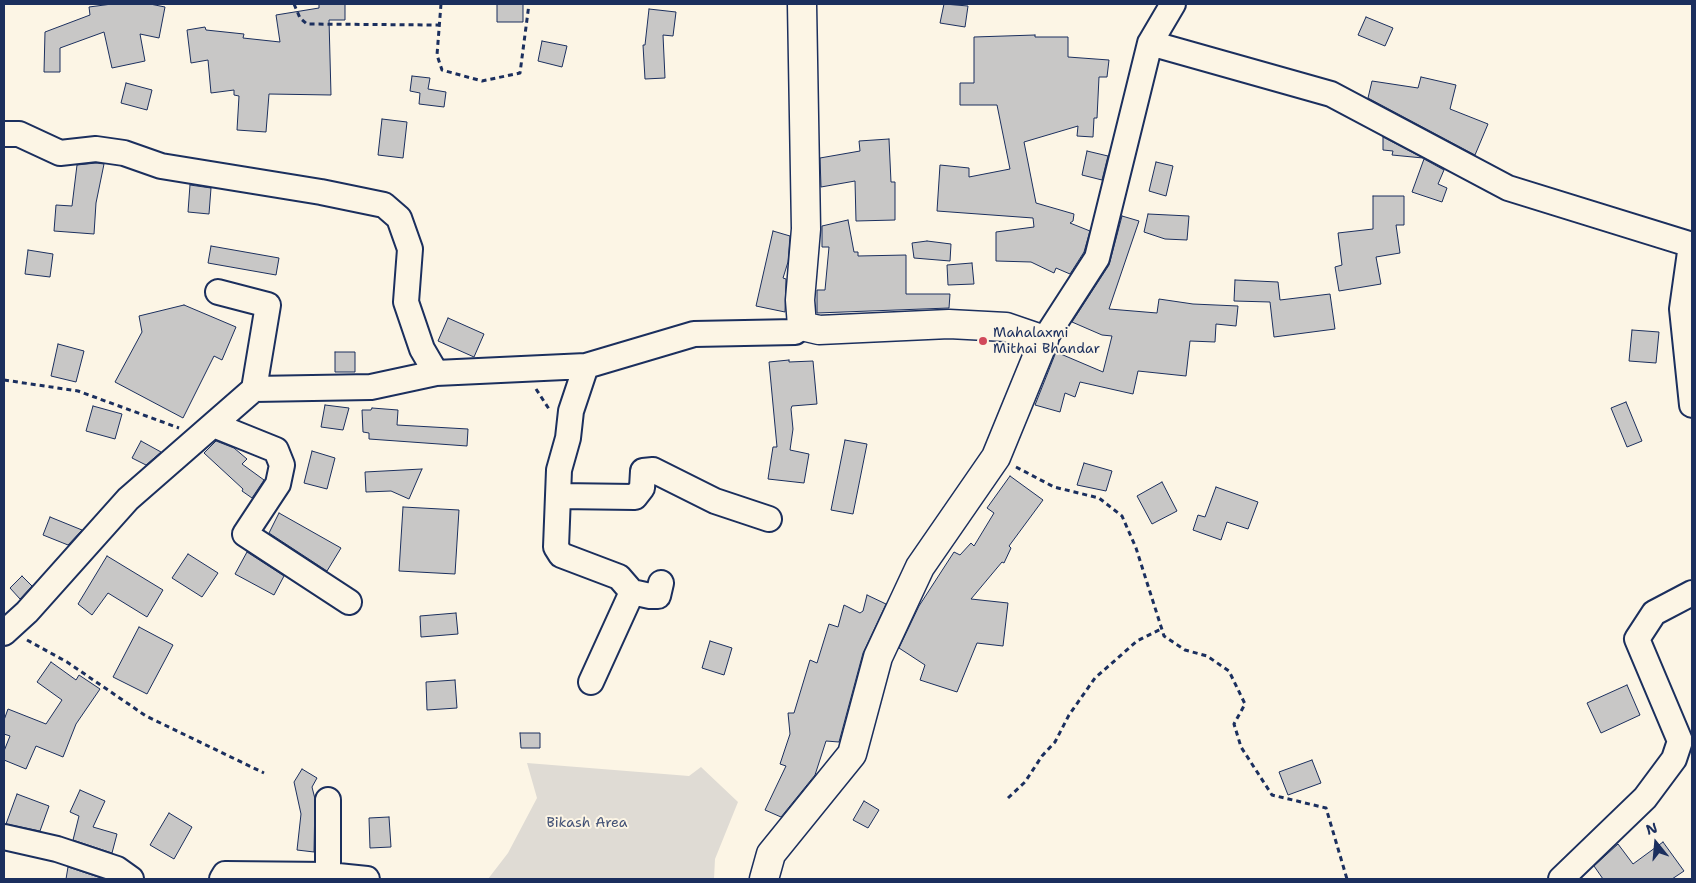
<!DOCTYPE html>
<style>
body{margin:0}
#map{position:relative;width:1696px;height:883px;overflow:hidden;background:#fcf5e5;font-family:"Shantell Sans",sans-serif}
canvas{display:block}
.frame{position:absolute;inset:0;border:5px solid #1b2f5e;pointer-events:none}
.north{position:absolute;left:1631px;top:818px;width:50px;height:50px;-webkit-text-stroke:4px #fcf5e5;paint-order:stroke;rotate:343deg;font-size:14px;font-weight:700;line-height:20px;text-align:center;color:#1b2f5e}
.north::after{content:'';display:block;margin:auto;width:18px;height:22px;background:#1b2f5e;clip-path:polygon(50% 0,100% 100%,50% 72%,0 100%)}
</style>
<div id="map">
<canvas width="1696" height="883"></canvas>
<div class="frame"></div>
<div class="north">N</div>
</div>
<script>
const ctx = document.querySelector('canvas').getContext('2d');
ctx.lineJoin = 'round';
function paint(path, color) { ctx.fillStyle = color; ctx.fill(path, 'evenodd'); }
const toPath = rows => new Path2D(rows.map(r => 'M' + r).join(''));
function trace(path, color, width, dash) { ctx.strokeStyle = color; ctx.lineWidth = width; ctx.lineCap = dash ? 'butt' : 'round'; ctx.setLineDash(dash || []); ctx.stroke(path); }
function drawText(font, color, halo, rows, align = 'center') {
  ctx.font = font + ' "Shantell Sans",sans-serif'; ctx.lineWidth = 4; ctx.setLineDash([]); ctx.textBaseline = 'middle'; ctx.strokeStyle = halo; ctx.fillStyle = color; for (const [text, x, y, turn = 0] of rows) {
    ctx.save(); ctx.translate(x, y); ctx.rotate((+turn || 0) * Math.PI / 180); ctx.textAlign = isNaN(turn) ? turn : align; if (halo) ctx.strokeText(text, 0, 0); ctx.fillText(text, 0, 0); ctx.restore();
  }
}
const green = toPath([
 [527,763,689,776,701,767,738,802,715,859,714,879,488,879,508,853,537,798]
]);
const building = toPath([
 [112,4,150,4,165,7,159,38,140,34,145,61,112,68,104,32,60,48,60,72,44,72,45,32,90,15,89,7,112,4],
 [319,4,345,4,345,20,329,20,331,95,269,94,266,132,237,130,239,96,234,95,234,90,211,93,208,60,191,63,187,30,205,27,206,30,244,34,243,38,280,42,276,15,319,8,319,4],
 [497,4,523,4,523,22,497,22,497,4],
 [944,4,968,6,965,27,940,23,944,4],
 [649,9,676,12,673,36,663,35,665,78,645,79,643,45,645,45,649,9],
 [1366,17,1393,28,1385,46,1358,35,1366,17],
 [1035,35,1035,37,1068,37,1068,57,1109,60,1107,77,1099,77,1097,118,1094,118,1093,137,1077,136,1078,126,1024,142,1036,203,1074,214,1073,221,1070,223,1090,231,1084,252,1070,274,1056,268,1054,273,1031,262,996,261,996,232,1034,227,1033,218,937,211,940,165,969,168,969,177,1010,169,997,105,960,105,960,83,974,83,974,37,1035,35],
 [542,41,567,46,562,67,538,61,542,41],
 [412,76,430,78,428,89,446,92,444,107,419,104,420,93,410,91,412,76],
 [1421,77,1456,85,1450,109,1488,124,1475,155,1368,98,1372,81,1418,88,1421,77],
 [126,83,152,90,147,110,121,103,126,83],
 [382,119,407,122,403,158,378,155,382,119],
 [1383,137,1423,158,1392,155,1393,151,1383,150,1383,137],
 [889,139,891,182,895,182,895,220,856,221,855,181,821,187,820,158,860,151,859,141,889,139],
 [1087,151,1108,156,1102,180,1082,175,1087,151],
 [1424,159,1444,170,1438,184,1447,188,1442,202,1412,192,1424,159],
 [1156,162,1173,166,1166,196,1149,191,1156,162],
 [96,163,104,164,96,203,94,234,54,231,56,205,72,206,77,165,96,163],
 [190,185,211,188,209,214,188,212,190,185],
 [1373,196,1404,196,1404,225,1396,225,1400,253,1376,257,1381,284,1339,291,1335,267,1342,265,1338,233,1373,229,1373,196],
 [1148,214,1189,216,1187,240,1165,239,1144,232,1148,214],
 [1122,216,1139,221,1109,309,1157,313,1159,299,1193,304,1238,306,1236,326,1216,324,1215,342,1190,341,1186,376,1138,371,1133,394,1080,382,1075,397,1065,393,1060,412,1035,405,1056,352,1103,372,1112,336,1102,335,1072,322,1109,265,1122,216],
 [848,220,854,252,858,252,858,256,906,255,906,294,950,294,949,308,817,313,817,290,825,290,829,247,822,247,822,226,848,220],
 [773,231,790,236,788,262,783,278,786,279,785,312,756,306,773,231],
 [927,241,951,244,950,261,914,258,912,243,927,241],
 [211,246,279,258,276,275,208,263,211,246],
 [28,250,53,254,50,277,25,274,28,250],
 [972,263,974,284,948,285,947,265,972,263],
 [1235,280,1278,282,1280,300,1330,294,1335,329,1274,337,1270,302,1234,301,1235,280],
 [184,305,236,327,222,360,214,356,183,418,115,382,142,332,139,316,184,305],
 [448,318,484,334,474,357,438,341,448,318],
 [1632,330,1659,332,1656,363,1629,361,1632,330],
 [58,344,84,351,76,382,51,376,58,344],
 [335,352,355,352,355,372,335,372,335,352],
 [789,360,789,362,813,361,817,404,792,406,791,409,793,429,790,450,809,454,804,483,768,479,773,447,777,447,769,362,789,360],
 [1626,402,1642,441,1627,447,1611,408,1626,402],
 [325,405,349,408,343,430,321,427,325,405],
 [93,406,122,414,115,439,86,431,93,406],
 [372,408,398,410,397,425,468,429,467,446,369,439,369,433,363,432,362,410,371,410,372,408],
 [845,440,867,444,853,514,831,510,845,440],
 [141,441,161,452,146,465,132,458,141,441],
 [216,441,234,448,247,459,242,464,264,480,252,498,242,491,243,489,204,453,216,441],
 [312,451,335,458,327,489,304,483,312,451],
 [1084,463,1112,471,1106,491,1077,485,1084,463],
 [422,469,409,499,391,491,366,492,365,472,422,469],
 [1010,476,1043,500,1009,546,1011,548,1004,563,1002,562,971,599,1008,603,1003,646,977,643,957,692,920,680,925,665,899,648,919,606,954,552,960,555,971,543,974,546,994,513,987,508,1010,476],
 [1162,482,1177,511,1152,524,1137,496,1162,482],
 [1216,487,1258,502,1248,529,1227,522,1221,540,1193,530,1198,515,1205,517,1216,487],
 [403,507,459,510,455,574,399,571,403,507],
 [279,513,341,548,327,571,269,533,279,513],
 [50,517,82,530,68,545,43,535,50,517],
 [247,552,284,576,274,595,235,574,247,552],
 [188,554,218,573,202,597,172,578,188,554],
 [107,556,163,590,147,617,108,593,92,615,78,604,107,556],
 [22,576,32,586,20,599,10,588,22,576],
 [867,595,886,604,863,653,839,742,826,741,815,775,781,817,765,810,786,766,780,764,790,734,788,713,794,713,810,660,817,663,829,624,838,627,844,605,860,613,863,611,867,595],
 [456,613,458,634,421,637,420,616,456,613],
 [139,627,173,645,147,694,113,677,139,627],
 [710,641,732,648,724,675,702,668,710,641],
 [51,662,76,680,79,675,100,689,76,724,63,757,36,746,26,769,4,760,4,751,10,736,4,734,4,720,8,709,46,724,62,700,37,682,51,662],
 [455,680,457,708,427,710,426,682,455,680],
 [1627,685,1640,715,1601,733,1587,703,1627,685],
 [520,733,540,733,540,748,521,748,520,733],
 [1312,760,1321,783,1288,795,1279,772,1312,760],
 [302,769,317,778,312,787,315,799,314,852,297,850,301,814,294,782,302,769],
 [80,790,105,801,93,827,117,834,112,853,73,840,79,816,70,812,80,790],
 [17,794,49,806,40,831,6,824,17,794],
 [864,801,879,810,868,828,853,820,864,801],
 [169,813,192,827,174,859,150,845,169,813],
 [389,817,391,847,370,848,369,818,389,817],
 [1663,842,1684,871,1672,879,1603,879,1594,866,1618,844,1633,864,1663,842],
 [68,867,104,879,66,879,68,867]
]);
const path = toPath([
 [294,4,300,18,307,24,439,25],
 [441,4,437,55,442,70,482,81,520,73,529,4],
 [4,380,78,391,179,428],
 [536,389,549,409],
 [1016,467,1054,487,1099,498,1122,516,1136,548,1164,636,1185,650,1207,656,1229,671,1245,704,1234,724,1241,747,1272,795,1326,808,1347,879],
 [27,640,67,662,146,716,264,773],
 [1008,798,1025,782,1042,756,1055,742,1069,715,1095,678,1137,641,1161,629]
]);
const street = toPath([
 [1150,43,1331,94,1508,188,1692,245],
 [4,134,19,134,60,153,96,149,124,153,161,166,321,192,384,205,399,218,410,249,406,302,422,349,436,373],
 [1691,245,1682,309,1692,405],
 [218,292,268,305,254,389],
 [1044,340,1097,258,1150,43,1173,4],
 [586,366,571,411,568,438,559,470,556,547,561,555,619,577,632,592,591,682],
 [214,425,276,450,282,465,278,484,245,534,349,602],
 [559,496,635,497,642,488,643,471,653,470,715,501,769,519],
 [632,592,650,596,658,596,661,583],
 [4,633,27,612,128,499,254,389,371,387,436,373,586,366,694,334,795,332,802,326],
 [4,837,57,849,117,869,131,879],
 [328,875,328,800],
 [222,879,225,874,328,875,367,879],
 [1561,879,1645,798,1674,759,1680,741,1637,639,1654,613,1692,593]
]);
const secondary = toPath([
 [764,879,771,854,852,754,878,657,920,567,996,457,1044,340,1006,327,949,324,819,330,802,326,800,300,806,229,802,4]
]);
const markers = [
 [983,341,5,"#d1495b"]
];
const poiNames = [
 ["Mahalaxmi",993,333],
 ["Mithai Bhandar",993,349]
];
const parkNames = [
 ["Bikash Area",587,823]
];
paint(green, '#dfdbd4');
paint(building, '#c8c7c6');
trace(building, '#1b2f5e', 1);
trace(street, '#1b2f5e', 28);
trace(secondary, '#1b2f5e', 31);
trace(path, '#1b2f5e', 3, [5, 4]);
trace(street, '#fcf5e5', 24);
trace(secondary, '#fcf5e5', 28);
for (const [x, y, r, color] of markers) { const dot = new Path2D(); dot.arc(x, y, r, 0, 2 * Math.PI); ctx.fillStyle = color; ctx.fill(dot); trace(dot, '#fcf5e5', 2); }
drawText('14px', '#1b2f5e', '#fcf5e5', poiNames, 'left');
drawText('14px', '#425176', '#fcf5e5', parkNames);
</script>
